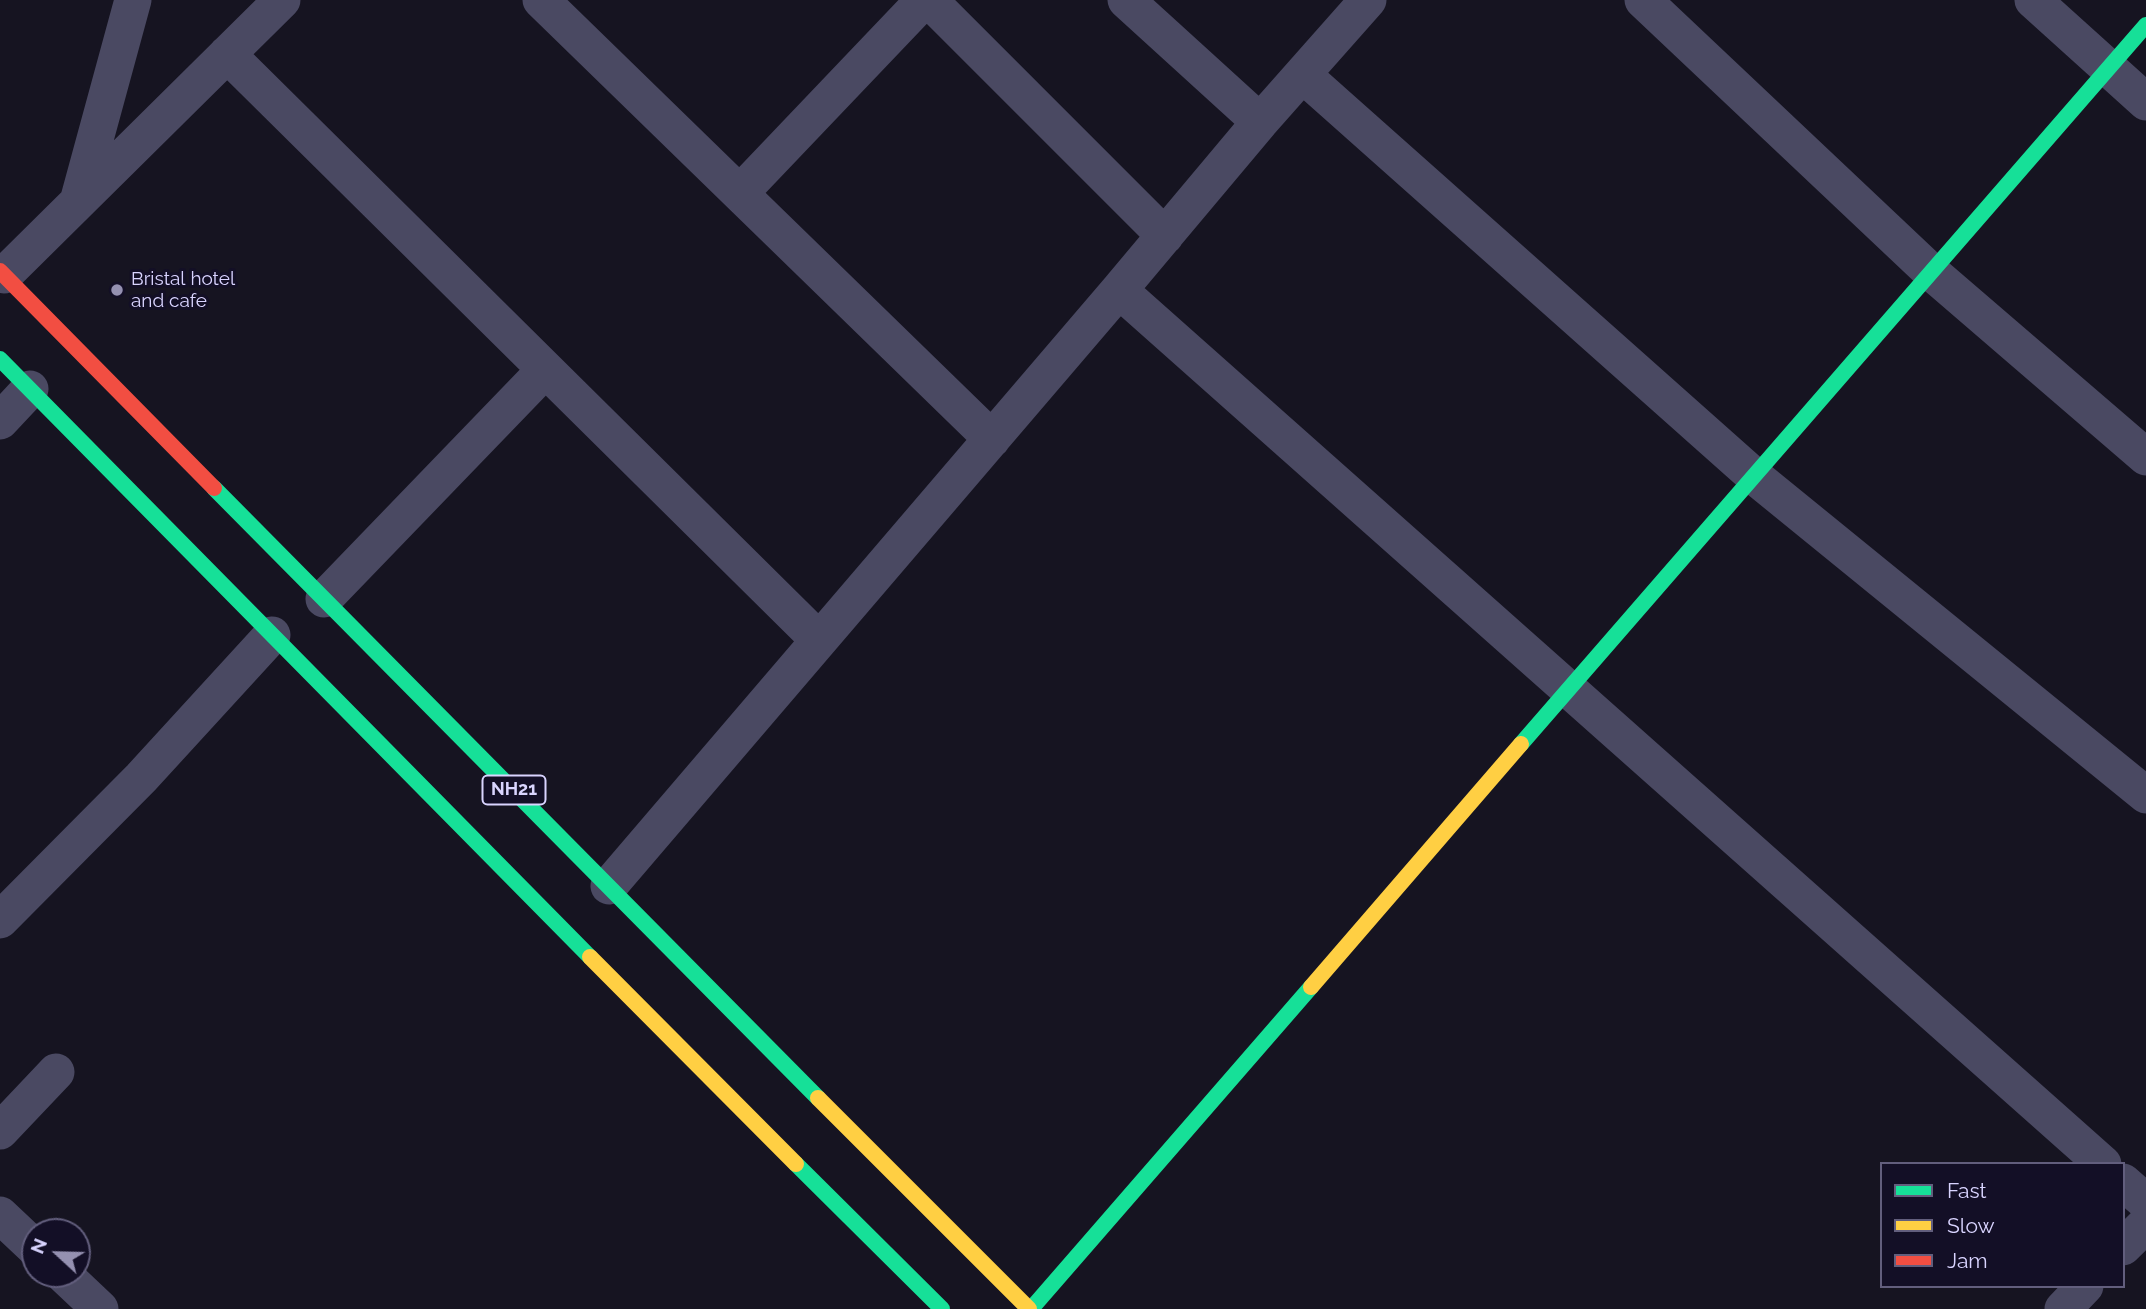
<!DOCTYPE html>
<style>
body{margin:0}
#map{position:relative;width:2146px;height:1309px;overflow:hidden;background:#161421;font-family:Raleway,sans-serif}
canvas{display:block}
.legend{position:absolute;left:1880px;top:1162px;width:245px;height:126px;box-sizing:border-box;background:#130f26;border:2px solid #625e7d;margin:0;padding:9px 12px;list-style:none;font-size:21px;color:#d9d4ff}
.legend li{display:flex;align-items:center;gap:14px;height:35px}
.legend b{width:35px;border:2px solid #625e7d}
.north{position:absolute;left:21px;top:1218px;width:70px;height:70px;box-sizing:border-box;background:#130f26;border:2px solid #625e7d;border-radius:50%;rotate:292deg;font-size:19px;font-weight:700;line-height:28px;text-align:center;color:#d9d4ff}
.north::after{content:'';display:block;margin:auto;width:24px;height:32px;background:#9591b1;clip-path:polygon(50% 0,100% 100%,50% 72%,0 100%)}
</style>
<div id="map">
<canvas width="2146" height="1309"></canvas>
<ul class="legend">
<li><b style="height:9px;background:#16e098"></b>Fast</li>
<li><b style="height:9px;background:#ffcf43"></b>Slow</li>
<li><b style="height:9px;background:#f24e42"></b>Jam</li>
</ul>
<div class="north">N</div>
</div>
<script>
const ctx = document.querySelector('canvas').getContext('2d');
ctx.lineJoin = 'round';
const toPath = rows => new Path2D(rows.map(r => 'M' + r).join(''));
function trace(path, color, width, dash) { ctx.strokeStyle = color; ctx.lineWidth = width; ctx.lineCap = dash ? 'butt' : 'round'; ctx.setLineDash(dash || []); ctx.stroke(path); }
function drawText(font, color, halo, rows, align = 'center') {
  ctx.font = font + ' Raleway,sans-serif'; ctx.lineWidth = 6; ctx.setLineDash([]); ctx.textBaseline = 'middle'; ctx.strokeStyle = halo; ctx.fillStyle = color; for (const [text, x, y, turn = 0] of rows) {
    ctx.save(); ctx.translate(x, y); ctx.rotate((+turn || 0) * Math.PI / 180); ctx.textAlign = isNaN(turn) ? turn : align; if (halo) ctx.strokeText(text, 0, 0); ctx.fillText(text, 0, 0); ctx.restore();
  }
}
const street = toPath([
 [541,0,992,439],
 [929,0,1165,236],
 [1126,0,1260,122],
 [1643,0,1930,271,2146,457],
 [2033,0,2146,102],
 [227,54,819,640],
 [1303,75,1754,476,2146,795],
 [740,193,924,0],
 [79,198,133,0],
 [4,275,282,0],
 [1119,290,2103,1164],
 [0,421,30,389],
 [324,599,545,370],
 [609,886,1119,290,1260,122,1368,0],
 [0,920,141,778,272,635],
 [0,1131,56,1072],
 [2123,1182,2146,1202],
 [0,1215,35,1248],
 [2123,1247,2146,1224],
 [63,1274,100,1309],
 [2063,1309,2085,1286]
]);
const fast = toPath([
 [0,359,590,957],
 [214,488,818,1098],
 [1521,744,2146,25],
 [796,1164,942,1309],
 [1031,1309,1311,987]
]);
const slow = toPath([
 [590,957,796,1164],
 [1311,987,1521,744],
 [818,1098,1029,1309]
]);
const jam = toPath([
 [0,271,214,488]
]);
const markers = [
 [117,290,7,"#9591b1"]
];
const shields = [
 [514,790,63]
];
const shieldNames = [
 ["NH21",514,790]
];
const poiNames = [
 ["Bristal hotel",131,279],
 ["and cafe",131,301]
];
trace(street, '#4a4962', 37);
trace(fast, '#16e098', 16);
trace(slow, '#ffcf43', 16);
trace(jam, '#f24e42', 16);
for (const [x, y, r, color] of markers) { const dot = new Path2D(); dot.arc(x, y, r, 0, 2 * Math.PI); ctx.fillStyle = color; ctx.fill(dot); trace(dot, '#130f26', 2.5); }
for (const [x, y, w] of shields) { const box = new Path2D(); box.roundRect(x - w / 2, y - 14.5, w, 29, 5); ctx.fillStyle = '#130f26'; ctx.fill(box); trace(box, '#d9d4ff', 2); }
drawText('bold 18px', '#d9d4ff', null, shieldNames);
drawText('19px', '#d9d4ff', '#130f26', poiNames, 'left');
</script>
